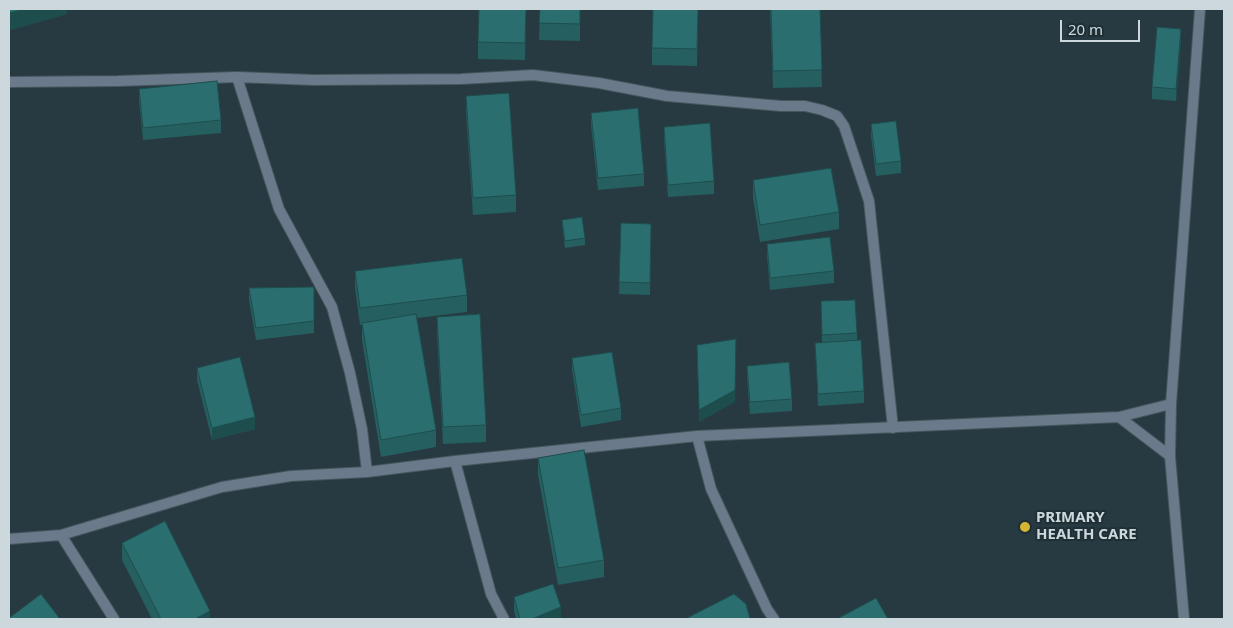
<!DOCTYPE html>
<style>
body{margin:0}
#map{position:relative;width:1233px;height:628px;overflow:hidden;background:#283a41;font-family:"Noto Sans",sans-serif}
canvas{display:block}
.frame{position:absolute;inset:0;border:10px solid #cdd8dc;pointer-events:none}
.scale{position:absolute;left:1060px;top:20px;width:80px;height:22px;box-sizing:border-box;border:2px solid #cdd8dc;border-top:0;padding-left:6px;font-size:15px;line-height:18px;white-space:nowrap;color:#cdd8dc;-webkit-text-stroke:4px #1e3036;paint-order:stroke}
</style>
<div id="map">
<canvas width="1233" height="628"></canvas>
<div class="frame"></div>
<div class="scale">20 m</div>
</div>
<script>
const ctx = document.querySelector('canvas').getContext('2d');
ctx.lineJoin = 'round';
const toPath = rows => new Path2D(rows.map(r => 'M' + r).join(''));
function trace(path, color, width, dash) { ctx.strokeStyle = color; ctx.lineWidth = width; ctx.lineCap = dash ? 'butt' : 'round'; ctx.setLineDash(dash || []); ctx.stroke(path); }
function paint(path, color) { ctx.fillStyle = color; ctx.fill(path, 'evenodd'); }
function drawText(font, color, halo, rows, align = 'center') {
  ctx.font = font + ' "Noto Sans",sans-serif'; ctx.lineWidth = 4; ctx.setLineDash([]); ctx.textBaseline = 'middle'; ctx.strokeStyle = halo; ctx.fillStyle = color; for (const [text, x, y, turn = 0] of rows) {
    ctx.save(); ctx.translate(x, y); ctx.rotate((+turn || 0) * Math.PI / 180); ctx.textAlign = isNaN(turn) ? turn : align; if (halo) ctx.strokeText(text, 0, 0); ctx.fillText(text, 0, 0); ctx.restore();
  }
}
const minor = toPath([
 [237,77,279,209,332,307,350,373,362,429,367,472],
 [9,82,118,81,237,77,314,80,461,79,533,75,599,83,667,96,781,106,805,106,822,110,837,116,844,126,869,201,893,428],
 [1119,417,1170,456],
 [697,436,711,489,767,609,774,619],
 [455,461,491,594,504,619],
 [61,535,114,619],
 [9,539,61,535,222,487,291,476,367,472,455,461,697,436,1119,417,1171,404],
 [1184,619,1170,456,1171,404,1200,9]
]);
const wall = toPath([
 [9,9,67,9,67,14,10,30,9,27],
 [526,9,525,60,478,59,478,42],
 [540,9,580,9,580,41,539,40],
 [698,9,697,66,652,65,652,48],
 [770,9,820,9,822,87,773,88],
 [1181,41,1176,101,1152,99,1152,87],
 [139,89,221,120,221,133,143,140,139,101],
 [466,96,516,195,516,212,473,215,466,113],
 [591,113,644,174,644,186,598,190,591,125],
 [871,124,901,161,901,173,876,176,871,136],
 [664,127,714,181,714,194,668,197,664,139],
 [753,180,839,212,839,229,760,242,753,198],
 [562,220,585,238,585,245,565,248,562,226],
 [621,223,651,224,650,295,619,294],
 [767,244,834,271,834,283,770,290,767,256],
 [355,271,467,295,467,312,417,318,436,430,436,447,381,457,362,340,362,325,360,325,355,288],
 [314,287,314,333,256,340,249,300,249,288],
 [821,301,857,333,857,340,864,391,864,403,818,406,815,343,822,343],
 [437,317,486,425,486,442,443,444,437,334],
 [572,358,621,408,621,420,581,427,572,370],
 [747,366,792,399,792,411,750,414,747,378],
 [197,368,255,429,212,440,197,380],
 [538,458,604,560,604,577,558,585,538,475],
 [122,543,210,619,152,619,122,560],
 [514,597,561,619,516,619,514,610]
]);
const shadedWall = toPath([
 [24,9,67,9,67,14,10,30,10,13],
 [1181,29,1181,41,1176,101,1176,89],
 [736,351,735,402,699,422,699,410],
 [255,417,255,429,212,440,212,428],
 [561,607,561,619,532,619],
 [210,611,210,619,195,619]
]);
const building = toPath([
 [9,9,24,9,10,13,9,9],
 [479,9,526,9,525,43,478,42,479,9],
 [540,9,580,9,580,24,539,23,540,9],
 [653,9,698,9,697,49,652,48,653,9],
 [771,9,820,9,822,70,773,71,771,9],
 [1157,27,1181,29,1176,89,1152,87,1157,27],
 [217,81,221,120,143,128,139,89,217,81],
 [509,93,516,195,473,198,466,96,509,93],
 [638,108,644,174,598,178,591,113,638,108],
 [896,121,901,161,876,164,871,124,896,121],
 [710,123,714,181,668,185,664,127,710,123],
 [831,168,839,212,760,225,753,180,831,168],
 [582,217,585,238,565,241,562,220,582,217],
 [621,223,651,224,650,283,619,282,621,223],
 [830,237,834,271,770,278,767,244,830,237],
 [462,258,467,295,360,308,355,271,462,258],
 [314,287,314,321,256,328,249,288,314,287],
 [855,300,857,333,822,335,821,301,855,300],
 [416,314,436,430,381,440,362,323,416,314],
 [480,314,486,425,443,427,437,317,480,314],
 [736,339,735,390,699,410,697,345,736,339],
 [861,340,864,391,818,394,815,343,861,340],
 [612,352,621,408,581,415,572,358,612,352],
 [240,357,255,417,212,428,197,368,240,357],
 [789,362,792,399,750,402,747,366,789,362],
 [584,450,604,560,558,568,538,458,584,450],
 [165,521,210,611,195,619,161,619,122,543,165,521],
 [553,584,561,607,532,619,520,619,514,597,553,584],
 [41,594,60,619,9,619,9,618,41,594],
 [734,594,746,604,750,619,685,619,734,594],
 [876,598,888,619,837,619,876,598]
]);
const markers = [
 [1025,527,6,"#d6b534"]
];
const poiNames = [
 ["PRIMARY",1036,518],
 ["HEALTH CARE",1036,535]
];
trace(minor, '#46565d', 12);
trace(minor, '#6b7a8a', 10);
paint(wall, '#255f5f');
paint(shadedWall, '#1e4d4e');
paint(building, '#2b6e6f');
trace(building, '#1e4d4e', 1);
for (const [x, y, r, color] of markers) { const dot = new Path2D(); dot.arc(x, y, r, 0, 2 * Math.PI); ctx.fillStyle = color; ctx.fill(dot); trace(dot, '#1e3036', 2); }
drawText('bold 15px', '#cdd8dc', '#1e3036', poiNames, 'left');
</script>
